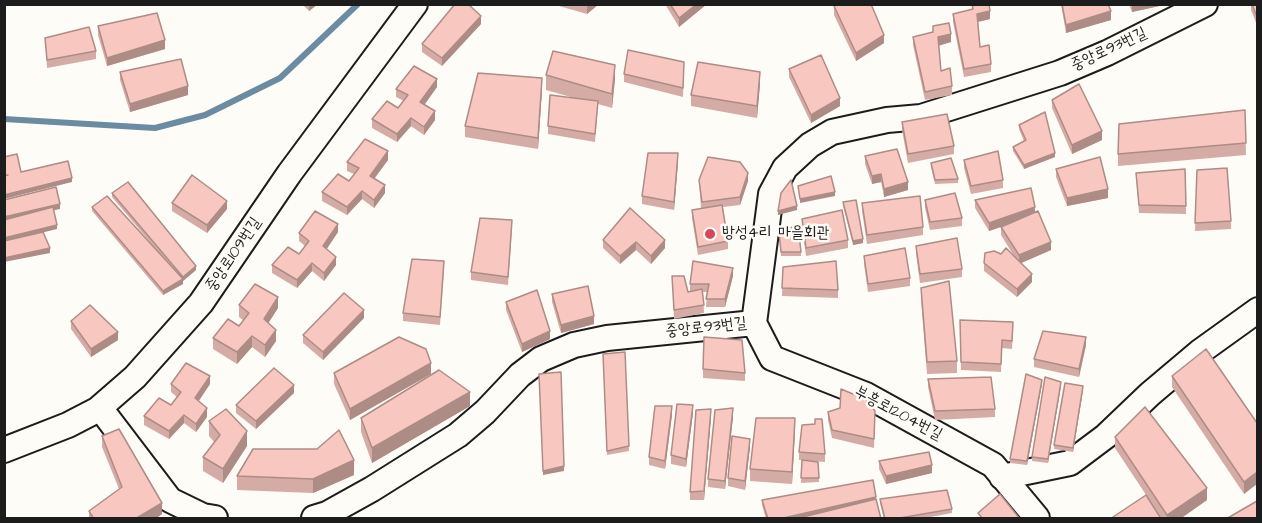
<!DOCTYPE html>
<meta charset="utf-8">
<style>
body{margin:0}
#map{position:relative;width:1262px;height:523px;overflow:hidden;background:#fdfcf7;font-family:"Architects Daughter",sans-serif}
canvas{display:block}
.frame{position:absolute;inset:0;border:6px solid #1c1c1c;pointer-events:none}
</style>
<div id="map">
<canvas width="1262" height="523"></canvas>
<div class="frame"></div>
</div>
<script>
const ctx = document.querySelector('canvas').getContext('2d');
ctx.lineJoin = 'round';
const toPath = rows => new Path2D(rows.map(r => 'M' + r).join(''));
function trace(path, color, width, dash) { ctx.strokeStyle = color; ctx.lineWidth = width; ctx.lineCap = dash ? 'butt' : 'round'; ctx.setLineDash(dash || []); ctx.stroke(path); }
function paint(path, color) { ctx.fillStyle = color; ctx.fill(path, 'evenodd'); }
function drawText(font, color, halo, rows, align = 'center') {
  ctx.font = font + ' "Architects Daughter","Poor Story",sans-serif'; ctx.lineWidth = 5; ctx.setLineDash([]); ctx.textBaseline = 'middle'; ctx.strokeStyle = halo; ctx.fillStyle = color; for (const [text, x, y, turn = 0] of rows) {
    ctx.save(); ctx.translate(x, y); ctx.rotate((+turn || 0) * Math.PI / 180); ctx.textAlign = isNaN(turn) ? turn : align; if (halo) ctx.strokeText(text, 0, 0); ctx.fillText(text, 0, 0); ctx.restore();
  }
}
const stream = toPath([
 [4,119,155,128,205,115,280,78,358,4]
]);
const minor = toPath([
 [754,323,771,194,785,168,810,145,832,132,887,120,921,117,1060,73,1107,53,1205,4],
 [754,323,772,358,866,395,993,465,1037,518],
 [100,408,170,500,203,516,215,518],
 [4,450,68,425,97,410,135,377,201,303,289,174,415,4],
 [1002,477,1070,463,1106,436,1150,394,1201,351,1258,310],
 [314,518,327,514,372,489,458,435,485,412,520,375,541,359,574,345,607,338,754,323]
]);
const wall = toPath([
 [302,4,318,4,309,11],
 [552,4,599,4,587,14],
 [665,4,707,4,679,27],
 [972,4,990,19,978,22,980,47,991,64,991,72,964,77,953,22,953,14,972,9],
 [1061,4,1108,4,1111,20,1066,33],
 [1129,4,1164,4,1164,5,1132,12],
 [1251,4,1257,4,1257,25,1251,10],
 [834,6,884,43,856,61,834,15],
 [481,24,442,66,422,52,422,44],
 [98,26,165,49,107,66,98,35],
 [913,37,951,42,939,45,941,71,952,86,952,95,925,100,913,45],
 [45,38,96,51,96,59,47,68],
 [684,62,683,97,624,82,624,74],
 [789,69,840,106,811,123,789,77],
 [120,72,188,95,130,112,120,80],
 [546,75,615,79,612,108,598,104,595,142,548,134,548,126,578,99,546,90],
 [760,84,757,118,691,106,691,95],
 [437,87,424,105,435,120,424,135,411,126,397,142,372,128,372,119,398,108,404,101,396,97,396,89],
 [542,89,538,149,465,137,465,126],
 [1052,100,1102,140,1072,154,1052,108],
 [1245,110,1246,155,1118,166,1118,154],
 [902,122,954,146,954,154,908,163,902,130],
 [1019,125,1055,157,1024,169,1013,151,1013,147,1024,141,1019,129],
 [865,156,908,190,884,197,881,182,872,184,865,164],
 [388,160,375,178,385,193,374,208,362,199,347,215,322,201,322,192,349,181,354,174,347,171,347,162],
 [964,160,1003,180,1003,188,971,194,964,168],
 [678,162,674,210,642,204,642,196],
 [931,163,958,179,958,183,935,184,931,167],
 [1056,169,1108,198,1067,206,1056,177],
 [1185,169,1186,214,1139,213,1136,173],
 [1197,170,1231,221,1231,229,1195,231],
 [699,180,748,181,740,205,723,207,728,241,728,249,698,255,692,218,692,210,701,209],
 [112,193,196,270,183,281,183,280,183,284,163,295,92,211,92,207,171,267,112,197],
 [925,200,962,218,962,226,930,230,925,208],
 [975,200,1035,213,1051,250,1021,263,1032,282,1017,297,984,271,984,263,1001,254,1014,256,1001,235,1001,227,989,231,975,208],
 [843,202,863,243,853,245,843,206],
 [172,203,227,209,207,233,172,211],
 [862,203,923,227,923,235,867,244,862,211],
 [630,208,665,248,651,264,636,250,620,264,603,248,603,240],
 [802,219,848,240,848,248,806,256,802,227],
 [512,229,508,285,471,280,471,272],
 [338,232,327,249,336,265,324,281,312,271,297,288,272,273,272,265,299,254,305,246,299,241,299,233],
 [779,232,801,252,801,256,781,256],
 [916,246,962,269,962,277,920,283,916,254],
 [864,256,910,278,910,286,868,292,864,264],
 [783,267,838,290,838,298,782,296],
 [444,269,440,325,403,321,403,313],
 [672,276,688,292,690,292,690,284,733,276,725,307,706,307,707,292,703,292,704,313,674,319],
 [921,288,957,361,957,373,927,374,921,300],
 [552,294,594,324,561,333,552,302],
 [506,302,550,339,522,352,506,310],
 [239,305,278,308,268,323,276,341,265,357,252,347,237,364,213,349,213,338,239,326,243,320,239,317],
 [364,318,323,360,303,343,303,335],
 [960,320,1013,330,1012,349,1002,348,1001,372,961,370],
 [71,321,118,340,91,357,71,329],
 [1086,345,1079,377,1034,367,1034,359],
 [625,352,629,451,607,455,603,354],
 [703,369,745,373,745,381,703,378],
 [334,373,431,374,350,420,334,384],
 [1172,376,1257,423,1244,494,1172,387],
 [928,379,995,409,995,417,935,420,928,387],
 [171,384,210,384,199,401,207,417,196,432,184,423,169,439,144,425,144,416,171,405,177,397,171,392],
 [1042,384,1027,465,1010,463,1010,459],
 [1061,386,1048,463,1032,461,1032,457],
 [1083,390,1073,452,1054,449,1054,445],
 [294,393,256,429,236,413,236,405],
 [470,406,372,463,361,432,361,418],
 [875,411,874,448,832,438,828,420,828,412],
 [693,413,686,467,671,464,671,455],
 [672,415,665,469,649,465,649,457],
 [711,417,704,500,690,500,690,492],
 [733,417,725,489,708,487,708,479],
 [209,421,247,446,223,483,203,471,203,457,214,442,209,436],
 [795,430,792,484,750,481,750,469],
 [102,436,162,514,155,519,89,519,89,511,119,489,102,447],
 [1115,437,1207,500,1180,519,1162,519,1115,448],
 [750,447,745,490,728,486,728,478],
 [799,452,825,454,825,462,813,461,818,462,819,482,801,483,802,460,799,460],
 [879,461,932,473,886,484,879,469],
 [354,475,313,493,237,490,237,476],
 [880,499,952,509,952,513,920,519,884,519,880,503],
 [762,500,876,500,881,519,766,519,762,505]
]);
const shadedWall = toPath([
 [313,4,318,4,309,11,309,7],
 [587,4,599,4,587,14],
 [697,4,707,4,679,27,679,18],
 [1132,4,1164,4,1164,5,1132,12],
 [990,11,990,19,977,22,977,14],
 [1111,11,1111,20,1066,33,1066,25],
 [481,16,481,24,442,66,442,58],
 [951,34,951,42,938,46,938,37],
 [884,35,884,43,856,61,856,53],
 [165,40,165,49,107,66,107,58],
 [615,65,615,79,612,108,612,94],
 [760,72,760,84,757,118,757,106],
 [542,78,542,89,538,149,538,138],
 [437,79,437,87,420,111,420,102],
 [188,86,188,95,130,112,130,104],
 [840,98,840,106,811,123,811,115],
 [435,111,435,120,424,135,424,127],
 [411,118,411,126,397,142,397,134],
 [1102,131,1102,140,1072,154,1072,145],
 [388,151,388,160,370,184,370,176],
 [678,153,678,162,674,210,674,202],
 [1055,153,1055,157,1024,169,1024,165],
 [748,173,748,181,740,205,740,197],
 [881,174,881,182,872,184,872,176],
 [72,178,72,182,4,199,4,195],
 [908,182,908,190,884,197,884,189],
 [385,185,385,193,374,208,374,200],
 [1108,189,1108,198,1067,206,1067,198],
 [362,191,362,199,347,215,347,207],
 [835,192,835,196,800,203,800,199],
 [227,201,227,209,207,233,207,225],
 [60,204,60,209,4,221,4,217],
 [797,206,797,210,778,215,778,211],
 [1035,207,1035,215,989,231,989,223],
 [338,224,338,232,323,254,323,246],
 [57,225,57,229,4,242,4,238],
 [863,239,863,243,853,245,853,241],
 [665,240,665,248,651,264,651,256],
 [636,242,636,250,620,264,620,256],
 [1051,242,1051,250,1019,264,1019,255],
 [50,248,50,253,4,262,4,258],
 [336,257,336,265,324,281,324,273],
 [312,263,312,271,297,288,297,280],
 [196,266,196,270,183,281,183,277],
 [733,268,733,276,725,307,725,299],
 [1032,274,1032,282,1017,297,1017,289],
 [183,279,183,284,163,295,163,291],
 [278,297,278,308,264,330,264,319],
 [364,310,364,318,323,360,323,352],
 [594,316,594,324,561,333,561,325],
 [276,330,276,341,265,357,265,345],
 [550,331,550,339,522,352,522,344],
 [118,332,118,340,91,357,91,349],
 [252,336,252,347,237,364,237,352],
 [1086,337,1086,345,1079,377,1079,369],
 [431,363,431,374,350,420,350,409],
 [210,376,210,384,195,406,195,398],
 [1042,380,1042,384,1027,465,1027,461],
 [1061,382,1061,386,1048,463,1048,459],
 [294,385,294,393,256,429,256,421],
 [1083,386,1083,390,1073,452,1073,448],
 [470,392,470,406,372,463,372,448],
 [693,405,693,413,686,467,686,459],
 [672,406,672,415,665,469,665,461],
 [207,408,207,417,196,432,196,424],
 [733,408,733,417,725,489,725,481],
 [711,409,711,417,704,500,704,491],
 [184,415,184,423,169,439,169,431],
 [795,418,795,430,792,484,792,472],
 [247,431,247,446,223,483,223,469],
 [750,439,750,447,745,490,745,481],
 [354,460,354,475,313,493,313,479],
 [932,465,932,473,886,484,886,476],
 [564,466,564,471,543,475,543,471],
 [1257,472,1257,484,1244,494,1244,482],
 [1207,488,1207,500,1180,519,1167,519,1167,515],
 [876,497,876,501,798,519,779,519],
 [162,503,162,514,155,519,135,519]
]);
const building = toPath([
 [455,4,468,4,481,16,442,58,422,44,455,4],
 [670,4,697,4,679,18,670,4],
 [839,4,871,4,884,35,856,53,834,6,839,4],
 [972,4,989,4,990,11,977,14,980,47,989,45,991,64,964,69,953,14,973,9,972,4],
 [1062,4,1108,4,1111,11,1066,25,1062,4],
 [1252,4,1257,4,1257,17,1252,4],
 [157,13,165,40,107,58,98,26,157,13],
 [949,23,951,34,938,37,941,71,950,68,952,86,925,92,913,37,933,32,933,26,949,23],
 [89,27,96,51,47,60,45,38,89,27],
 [628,50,684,62,683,88,624,74,628,50],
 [553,51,615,65,612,94,546,75,553,51],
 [821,55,840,98,811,115,789,69,821,55],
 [181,59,188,86,130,104,120,72,181,59],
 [698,62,760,72,757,106,691,95,698,62],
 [414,66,437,79,420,102,435,111,424,127,411,118,397,134,372,119,387,101,398,108,408,95,396,89,414,66],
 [478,73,542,78,538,138,465,126,478,73],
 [1079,84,1102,131,1072,145,1052,100,1079,84],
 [550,95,598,101,595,134,548,126,550,95],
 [1245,110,1246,143,1118,154,1119,124,1245,110],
 [1045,112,1055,153,1024,165,1013,147,1026,140,1019,125,1045,112],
 [947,114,954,146,908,154,902,122,947,114],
 [365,139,388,151,370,176,385,185,374,200,362,191,347,207,322,192,338,174,349,181,359,168,347,162,365,139],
 [897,149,908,182,884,189,881,174,872,176,865,156,897,149],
 [998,151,1003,180,971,186,964,160,998,151],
 [648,153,678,153,674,202,642,196,648,153],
 [17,154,21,172,68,161,72,178,4,195,4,176,8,175,4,175,4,157,17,154],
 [708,157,740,162,748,173,740,197,702,202,699,180,708,157],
 [1100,157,1108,189,1067,198,1056,169,1100,157],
 [951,158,958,179,935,180,931,163,951,158],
 [1227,168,1231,221,1195,223,1197,170,1227,168],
 [1185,169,1186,206,1139,205,1136,173,1185,169],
 [192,175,227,201,207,225,172,203,192,175],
 [831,176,835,192,800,199,798,186,831,176],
 [791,180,797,206,778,211,781,193,791,180],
 [128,182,196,266,183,277,112,193,128,182],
 [56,187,60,204,4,217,4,200,56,187],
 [1031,188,1035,207,989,223,975,200,1031,188],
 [955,193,962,218,930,222,925,200,955,193],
 [107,196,183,279,163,291,92,207,107,196],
 [920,196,923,227,867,235,862,203,920,196],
 [856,200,863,239,853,241,843,202,856,200],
 [722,205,728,241,698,247,692,210,722,205],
 [53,207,57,225,4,238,4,220,53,207],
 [630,208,665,240,651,256,636,242,620,256,603,240,630,208],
 [842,210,848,240,806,248,802,219,842,210],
 [315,211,338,224,323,246,336,257,324,273,312,263,297,280,272,265,288,247,299,254,309,241,299,233,315,211],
 [1038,211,1051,242,1019,255,1001,227,1038,211],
 [480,218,512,220,508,277,471,272,480,218],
 [798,225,801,252,781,252,779,232,798,225],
 [43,232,50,248,4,258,4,241,43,232],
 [957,238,962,269,920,274,916,246,957,238],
 [905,248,910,278,868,284,864,256,905,248],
 [1006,248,1032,274,1017,289,984,263,985,253,994,251,1001,254,1006,248],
 [412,259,444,261,440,317,403,313,412,259],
 [693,261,733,268,725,299,706,299,709,284,690,284,693,261],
 [836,261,838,290,782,288,783,267,836,261],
 [672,276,684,276,688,292,702,289,704,305,674,310,672,276],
 [949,281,957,361,927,362,921,288,949,281],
 [255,284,278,297,264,319,276,330,265,345,252,336,237,352,213,338,228,319,239,326,249,313,239,305,255,284],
 [588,286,594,316,561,325,552,294,588,286],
 [537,290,550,331,522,344,506,302,537,290],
 [344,293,364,310,323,352,303,335,344,293],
 [90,305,118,332,91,349,71,321,90,305],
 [960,320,1013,322,1012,341,1002,340,1001,364,961,362,960,320],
 [1043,331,1086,337,1079,369,1034,359,1043,331],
 [399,337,426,349,431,363,350,409,334,373,399,337],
 [704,337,742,340,745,373,703,369,704,337],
 [1206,349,1257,423,1257,472,1244,482,1172,376,1206,349],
 [625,352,629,446,607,451,603,354,625,352],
 [186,363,210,376,195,398,207,408,196,424,184,415,169,431,144,416,159,398,171,405,181,392,171,384,186,363],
 [274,368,294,385,256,421,236,405,274,368],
 [439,370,470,392,372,448,361,418,439,370],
 [561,372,564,466,543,471,539,374,561,372],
 [1026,374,1042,380,1027,461,1010,459,1026,374],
 [991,377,995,409,935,411,928,379,991,377],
 [1045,377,1061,382,1048,459,1032,457,1045,377],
 [1065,383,1083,386,1073,448,1054,445,1065,383],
 [841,389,865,399,875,411,874,439,832,430,828,412,840,408,841,389],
 [677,404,693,405,686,459,671,455,677,404],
 [655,406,672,406,665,461,649,457,655,406],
 [1145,407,1207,488,1167,515,1115,437,1145,407],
 [733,408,725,481,708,479,715,410,733,408],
 [226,409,247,431,223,469,203,457,220,435,209,421,226,409],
 [711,409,704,491,690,492,696,410,711,409],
 [756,418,795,418,792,472,750,469,756,418],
 [815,419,822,419,825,454,799,452,802,425,815,424,815,419],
 [119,429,162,503,135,519,94,519,89,511,122,487,102,436,119,429],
 [339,430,354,460,313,479,237,476,253,449,317,449,339,430],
 [732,436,750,439,745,481,728,478,732,436],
 [929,452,932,465,886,476,879,461,929,452],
 [802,460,818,462,819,478,801,478,802,460],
 [873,480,876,497,779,519,768,519,762,500,873,480],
 [947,490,952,509,894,519,885,519,880,499,947,490],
 [1000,494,1020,519,983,519,978,513,1000,494],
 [1146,495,1160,517,1158,519,1110,519,1146,495],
 [876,499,881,519,795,519,876,499],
 [1257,501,1257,519,1226,519,1257,501]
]);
const markers = [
 [710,234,6,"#d1495b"]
];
const streetNames = [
 ["중앙로93번길",1109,50,-25],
 ["중앙로109번길",234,255,-56],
 ["중앙로93번길",706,328,-6],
 ["부흥로1204번길",898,414,28]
];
const poiNames = [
 ["방성4리 마을회관",722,234]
];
trace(stream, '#6b8ba3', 6);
trace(minor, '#1c1c1c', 28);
trace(minor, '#fdfcf7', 24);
paint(wall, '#d5aca5');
paint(shadedWall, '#ae8c86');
paint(building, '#f8c8c0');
trace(building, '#ae8c86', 1.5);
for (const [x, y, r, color] of markers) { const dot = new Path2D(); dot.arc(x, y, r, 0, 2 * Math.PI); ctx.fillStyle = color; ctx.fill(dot); trace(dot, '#fdfcf7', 2); }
drawText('16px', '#1c1c1c', '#fdfcf7', streetNames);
drawText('16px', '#1c1c1c', '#fdfcf7', poiNames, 'left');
</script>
